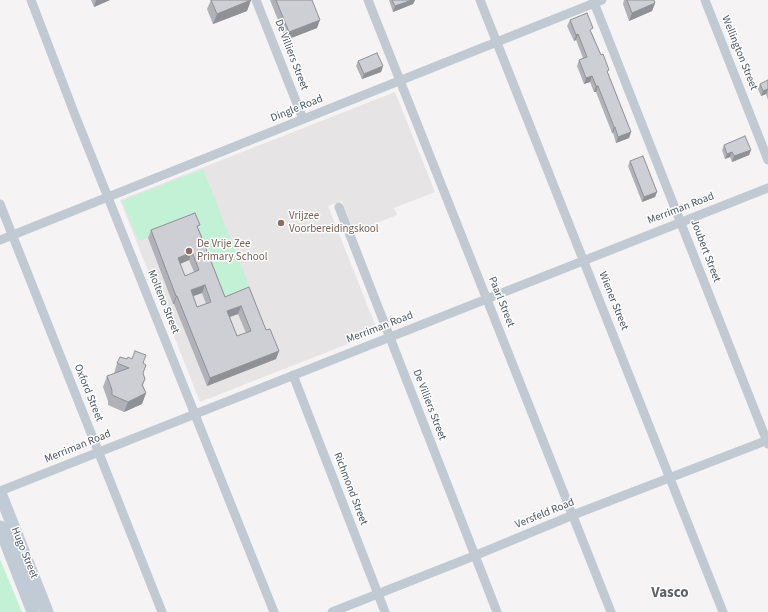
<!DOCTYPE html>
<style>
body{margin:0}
canvas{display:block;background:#f5f3f3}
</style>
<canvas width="768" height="612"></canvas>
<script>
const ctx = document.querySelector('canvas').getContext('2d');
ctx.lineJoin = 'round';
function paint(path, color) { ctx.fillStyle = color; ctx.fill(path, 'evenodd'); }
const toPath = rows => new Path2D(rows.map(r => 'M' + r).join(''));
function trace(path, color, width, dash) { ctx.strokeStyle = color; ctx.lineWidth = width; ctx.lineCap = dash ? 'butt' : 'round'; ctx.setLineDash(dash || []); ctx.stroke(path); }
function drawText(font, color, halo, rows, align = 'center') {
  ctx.font = font + ' "Source Sans 3",sans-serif'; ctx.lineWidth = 3; ctx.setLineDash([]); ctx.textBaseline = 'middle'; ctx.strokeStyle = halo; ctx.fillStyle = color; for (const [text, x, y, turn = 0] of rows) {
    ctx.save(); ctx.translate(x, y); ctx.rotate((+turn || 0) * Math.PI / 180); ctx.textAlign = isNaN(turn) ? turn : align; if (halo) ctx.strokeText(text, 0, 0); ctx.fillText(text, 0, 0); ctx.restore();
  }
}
const education = toPath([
 [395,92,435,192,394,208,397,215,354,232,342,201,328,206,378,332,200,402,120,200]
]);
const green = toPath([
 [203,169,252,293,225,303,165,230,139,241,122,201],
 [0,559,22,612,0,612]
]);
const street = toPath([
 [31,0,75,115,274,612],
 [256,0,303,119],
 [368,0,611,612],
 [480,0,723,612],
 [593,0,768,444],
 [705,0,768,160],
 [0,204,162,612],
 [339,207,497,612],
 [0,240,602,0],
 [293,375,385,612],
 [0,491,768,188],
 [332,612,474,556,573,515,768,440]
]);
const secondary = toPath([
 [0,493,47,612],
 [0,527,33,612]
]);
const wall = toPath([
 [91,0,110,0,94,7],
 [211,0,251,0,247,11,213,24,207,9],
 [270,0,312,0,317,28,286,40],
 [389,0,415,0,413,4,393,12],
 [624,0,654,0,655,3,652,11,629,21,623,4],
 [570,20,592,33,631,132,629,138,616,143,613,133,612,133,596,92,594,92,590,82,584,84,577,66,579,60,583,58,576,40,574,41,567,26],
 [358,61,383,66,381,72,362,79,356,66],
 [768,80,768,100,766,94,761,96,758,89,760,84],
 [724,145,751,150,749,155,732,162,730,157,725,159,722,150],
 [630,161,657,192,655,197,642,202,628,166],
 [199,229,225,297,249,287,266,330,279,351,276,359,207,386,174,304,173,304,148,238,151,230],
 [189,260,194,272,185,276,180,264],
 [202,293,206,304,197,307,193,296],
 [238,314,246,333,237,336,230,317],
 [127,359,143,363,143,374,145,379,143,385,146,393,142,404,124,412,108,405,108,401,103,387,107,376,114,374,117,363]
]);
const shadedWall = toPath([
 [96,0,110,0,94,7],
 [251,0,247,11,213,24,217,14],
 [412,0,415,0,413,4,393,12,395,6],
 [655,3,652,11,629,21,632,13],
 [320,20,317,28,286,40,289,32],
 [578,34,576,40,574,41,576,35],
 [383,66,381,72,362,79,364,74],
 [592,76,590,82,584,84,586,78],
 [596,86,598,86,596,92,594,92],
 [768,89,766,94,761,96,763,91],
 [614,127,615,127,613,133,612,133],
 [631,132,629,138,616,143,618,137],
 [751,150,749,155,732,162,734,156],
 [732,152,730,157,725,159,727,154],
 [657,192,655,197,642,202,644,197],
 [192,252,189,260,175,266,178,258],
 [205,285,202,293,188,298,191,290],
 [176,296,177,296,174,304,173,304],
 [241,306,238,314,224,319,227,311],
 [279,351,276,359,207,386,210,378],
 [146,393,142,404,124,412,128,402]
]);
const building = toPath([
 [211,0,251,0,217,14,211,0],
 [276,0,312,0,320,20,289,32,276,0],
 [392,0,412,0,395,6,392,0],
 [627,0,654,0,655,3,632,13,627,0],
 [587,13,593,28,590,30,601,55,603,54,609,70,607,71,631,132,618,137,615,127,614,127,598,86,596,86,592,76,586,78,579,60,587,57,578,34,576,35,570,20,587,13],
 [377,53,383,66,364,74,358,61,377,53],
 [768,80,768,89,763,91,760,84,768,80],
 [745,136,751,150,734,156,732,152,727,154,724,145,745,136],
 [643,156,657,192,644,197,630,161,643,156],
 [195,213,200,225,197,226,225,297,249,287,266,330,270,329,279,351,210,378,177,296,176,296,151,230,195,213],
 [192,252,199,270,185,276,178,258,192,252],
 [205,285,211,302,197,307,191,290,205,285],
 [241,306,251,331,237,336,227,311,241,306],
 [135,351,146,355,143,363,146,365,143,373,145,379,142,385,146,393,128,402,112,395,112,390,107,376,129,368,117,363,120,357,127,359,128,357,132,359,135,351]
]);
const markers = [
 [281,223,4,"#8d6e63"],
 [189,251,4,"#8d6e63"]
];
const streetNames = [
 ["Wellington Street",739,53,68],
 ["De Villiers Street",291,55,69],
 ["Dingle Road",297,109,-22],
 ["Merriman Road",681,209,-21],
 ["Joubert Street",705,251,69],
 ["Wiener Street",613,301,68],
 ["Molteno Street",163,302,68],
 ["Paarl Street",501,302,68],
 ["Merriman Road",380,328,-21],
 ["Oxford Street",88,393,68],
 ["De Villiers Street",429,405,69],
 ["Merriman Road",78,447,-22],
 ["Richmond Street",350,489,69],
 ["Versfeld Road",545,514,-22],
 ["Hugo Street",24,553,68]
];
const educationNames = [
 ["Vrijzee",289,217],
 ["Voorbereidingskool",289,230],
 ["De Vrije Zee",197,245],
 ["Primary School",197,258]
];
const districtNames = [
 ["Vasco",670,594]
];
paint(education, '#e6e4e5');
paint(green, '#c3f1d5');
trace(street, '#c1cad2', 9);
trace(secondary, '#c1cbd6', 13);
paint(wall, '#b0b2b7');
paint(shadedWall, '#909195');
paint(building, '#cdcfd5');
trace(building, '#909195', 1);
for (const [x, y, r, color] of markers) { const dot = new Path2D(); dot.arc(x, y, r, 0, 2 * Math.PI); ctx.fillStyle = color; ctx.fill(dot); trace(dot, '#fff', 1.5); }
drawText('11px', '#4a5661', '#fff', streetNames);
drawText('11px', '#785e54', '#fff', educationNames, 'left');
drawText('bold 15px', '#5f6368', '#fff', districtNames);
</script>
